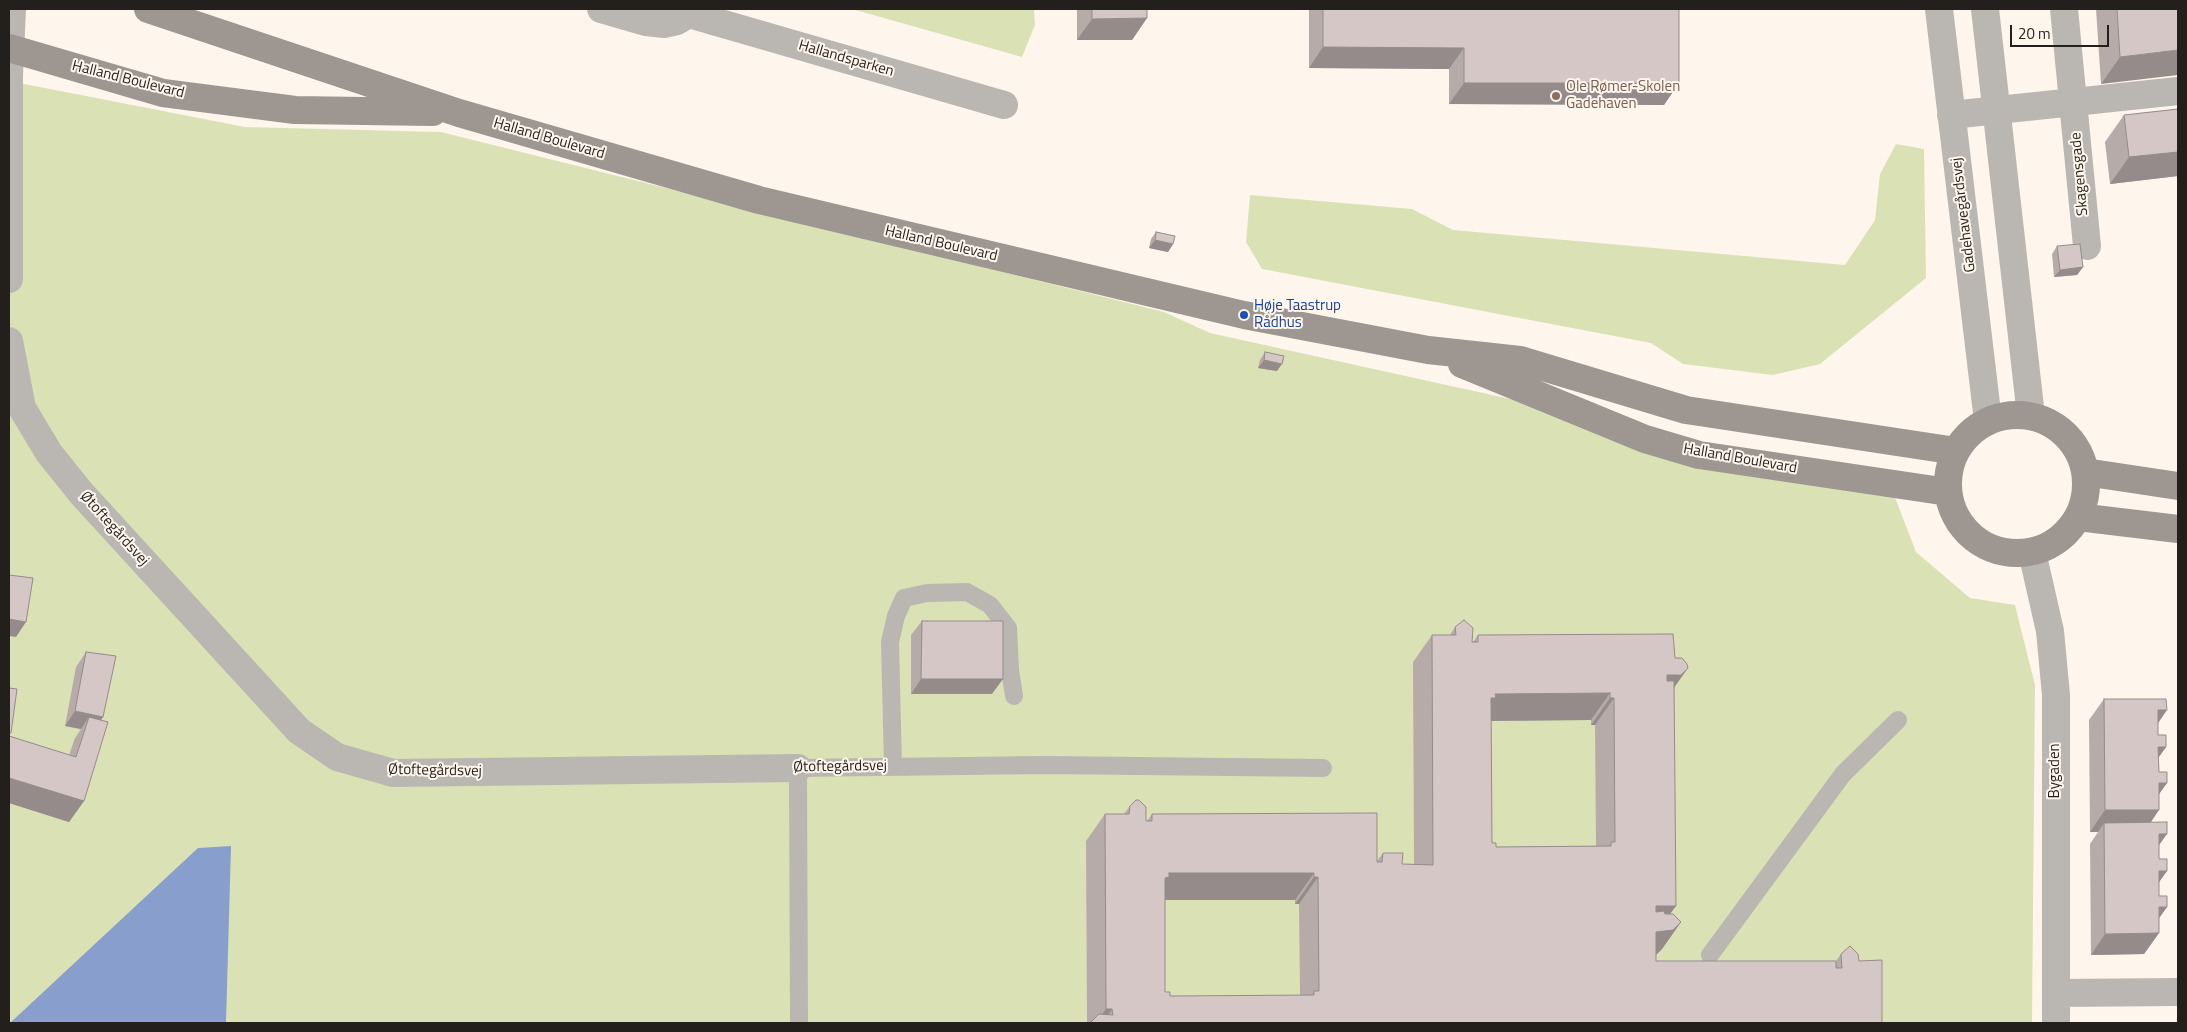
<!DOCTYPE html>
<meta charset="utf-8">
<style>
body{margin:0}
#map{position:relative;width:2187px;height:1032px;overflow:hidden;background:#fef6ec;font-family:"Titillium Web",sans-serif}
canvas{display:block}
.frame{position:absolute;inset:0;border:10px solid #221f1c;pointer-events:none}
.scale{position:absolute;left:2010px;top:25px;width:99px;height:22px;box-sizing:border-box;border:2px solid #221f1c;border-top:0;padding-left:6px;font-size:15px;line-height:18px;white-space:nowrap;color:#221f1c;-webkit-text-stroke:4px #fef6ec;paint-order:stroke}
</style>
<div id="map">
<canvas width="2187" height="1032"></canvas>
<div class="frame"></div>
<div class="scale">20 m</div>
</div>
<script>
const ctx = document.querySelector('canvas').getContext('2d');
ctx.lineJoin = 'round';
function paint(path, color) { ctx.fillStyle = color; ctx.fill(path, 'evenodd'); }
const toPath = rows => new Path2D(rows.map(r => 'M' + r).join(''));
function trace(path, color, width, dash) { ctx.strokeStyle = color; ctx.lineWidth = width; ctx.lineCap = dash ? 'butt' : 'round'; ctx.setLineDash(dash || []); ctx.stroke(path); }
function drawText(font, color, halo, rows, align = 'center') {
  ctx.font = font + ' "Titillium Web",sans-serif'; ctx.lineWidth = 4; ctx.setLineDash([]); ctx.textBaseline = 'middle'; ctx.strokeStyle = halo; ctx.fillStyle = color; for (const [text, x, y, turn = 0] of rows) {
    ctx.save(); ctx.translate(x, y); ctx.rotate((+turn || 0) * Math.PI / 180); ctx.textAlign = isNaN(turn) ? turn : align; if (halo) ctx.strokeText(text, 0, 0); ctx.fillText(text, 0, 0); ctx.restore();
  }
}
const green = toPath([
 [852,9,1034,9,1035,25,1022,57],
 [9,81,245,127,441,132,1164,312,1210,333,1524,402,1891,487,1916,552,1970,598,2015,605,2035,685,2032,1023,9,1023],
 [1896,144,1924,149,1926,278,1820,364,1773,375,1683,364,1651,343,1262,269,1246,242,1250,195,1412,209,1453,230,1845,265,1875,220,1880,174]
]);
const water = toPath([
 [231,846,226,1023,10,1023,198,848]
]);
const lane = toPath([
 [893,766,890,642,896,616,904,598,927,593,967,592,990,605,1008,628,1010,670,1014,696],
 [1710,955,1843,774,1898,720],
 [799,1023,798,768,1046,765,1323,768]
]);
const street = toPath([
 [601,9,646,22,664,24,677,21,689,14,1004,105],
 [1939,9,1988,421],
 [1985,9,2031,416],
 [2064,9,2087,246],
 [1951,115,2178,91],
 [9,279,9,75,12,9],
 [9,341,22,408,49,453,82,494,299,731,337,757,393,773,798,768],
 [2032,552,2050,631,2056,695,2056,1023],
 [2056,993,2178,992]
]);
const secondary = toPath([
 [148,9,459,113,759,200,1244,315,1428,350,1520,360,1686,410,1956,451],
 [9,48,163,93,295,110,433,112],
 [1462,364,1645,439,1699,455,1948,492],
 '1948 484a69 69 0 1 1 138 0a69 69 0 1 1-138 0Z',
 [2085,472,2178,486],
 [2078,517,2178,529]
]);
const wall = toPath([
 [1077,9,1147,9,1147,18,1132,40,1077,40],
 [1309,9,1679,9,1679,83,1664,105,1449,104,1449,69,1309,68],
 [2096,9,2178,9,2101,84],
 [2178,109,2178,176,2110,184,2105,142,2124,115],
 [1156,232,1173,244,1168,252,1149,248,1151,239],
 [2057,246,2083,267,2077,275,2054,277,2052,254],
 [1265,352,1277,371,1258,368,1260,360],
 [922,621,992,694,911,694,911,635],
 [1455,627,1472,642,1473,642,1478,635,1674,688,1670,914,1681,922,1662,949,1656,955,1656,961,1836,961,1841,954,1859,961,1882,1023,1087,1023,1086,841,1105,814,1124,814,1130,806,1146,821,1147,821,1152,814,1377,861,1383,853,1402,864,1414,865,1413,662,1432,635,1450,635],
 [1591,720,1591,725,1595,725,1596,846,1496,847,1492,843,1491,721],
 [1165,900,1295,900,1295,904,1299,904,1300,996,1170,996,1165,992],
 [86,652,103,717,101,720,84,801,69,822,9,803,9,736,69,755,75,738,81,729,65,726,76,667],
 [2104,699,2158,722,2158,735,2166,747,2158,758,2159,772,2167,783,2159,794,2151,823,2159,845,2159,859,2167,871,2159,882,2159,896,2167,907,2159,918,2159,933,2144,954,2091,955,2090,844,2098,832,2090,832,2089,720]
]);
const shadedWall = toPath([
 [1147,18,1132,40,1077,40,1092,19],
 [1323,47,1464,48,1449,69,1309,68],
 [2178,50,2178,75,2101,84,2120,57],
 [1464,83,1679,83,1664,105,1449,104],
 [2178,152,2178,176,2110,184,2129,157],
 [1155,240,1173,244,1168,252,1149,248],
 [2083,267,2077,275,2054,277,2060,270],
 [1264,360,1282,364,1277,371,1258,368],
 [9,619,26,622,16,637,9,636],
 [1688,668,1669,695,1648,702,1667,675],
 [921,679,1003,679,992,694,911,694],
 [1610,693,1591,720,1479,721,1491,698,1495,694],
 [1610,698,1614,698,1595,725,1591,725],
 [2158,710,2167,710,2152,732],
 [75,711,103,717,93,731,89,717,81,729,65,726],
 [2158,747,2166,747,2151,768],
 [9,778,84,801,69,822,9,803],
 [2159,783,2167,783,2152,804],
 [2105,810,2159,810,2145,831,2104,823,2098,832,2090,832],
 [2159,834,2167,834,2152,855],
 [2159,871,2167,871,2152,892],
 [1169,873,1314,873,1295,900,1153,900,1165,878],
 [1314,877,1318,877,1299,904,1295,904],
 [1656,906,1676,906,1657,932,1681,922,1662,949,1654,957],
 [2159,907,2167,907,2152,928],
 [2159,933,2144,954,2091,955,2105,934],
 [1106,1009,1112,1009,1103,1023,1096,1023]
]);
const building = toPath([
 [1092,9,1147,9,1147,18,1092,19,1092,9],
 [1323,9,1679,9,1679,83,1464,83,1464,48,1323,47,1323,9],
 [2117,9,2178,9,2178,50,2120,57,2117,9],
 [2178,109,2178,152,2129,157,2124,115,2178,109],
 [1156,232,1175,236,1173,244,1155,240,1156,232],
 [2080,244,2083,267,2060,270,2057,246,2080,244],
 [1265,352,1284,356,1282,364,1264,360,1265,352],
 [9,575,33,578,26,622,9,619,9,575],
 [1464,620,1473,628,1472,642,1478,642,1478,635,1673,634,1675,658,1682,658,1687,664,1688,668,1681,675,1667,675,1667,681,1674,681,1676,906,1656,906,1656,912,1664,911,1665,914,1673,914,1681,922,1673,930,1656,932,1656,961,1836,961,1836,968,1842,968,1841,954,1850,946,1858,954,1859,961,1882,960,1882,1023,1090,1023,1099,1014,1113,1015,1112,1009,1106,1009,1105,814,1129,814,1130,806,1136,800,1139,800,1146,807,1146,821,1152,821,1152,814,1377,813,1377,862,1382,862,1383,853,1403,853,1402,864,1433,865,1432,635,1456,635,1455,627,1464,620],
 [1610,693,1610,698,1614,698,1615,842,1611,842,1611,846,1496,847,1496,843,1492,843,1491,698,1496,698,1495,694,1610,693],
 [1169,873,1314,873,1314,877,1318,877,1319,991,1314,991,1314,995,1170,996,1170,992,1165,992,1165,878,1169,877,1169,873],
 [922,621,1003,621,1003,679,921,679,922,621],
 [86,652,116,656,103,717,75,711,86,652],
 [9,688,17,689,11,733,9,733,9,688],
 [2104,699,2166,699,2167,710,2158,710,2158,735,2166,735,2166,747,2158,747,2159,772,2167,772,2167,783,2159,783,2159,810,2105,810,2104,699],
 [89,717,108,722,84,801,9,778,9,736,76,757,89,717],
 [2167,822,2167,834,2159,834,2159,859,2167,859,2167,871,2159,871,2159,896,2167,896,2167,907,2159,907,2159,933,2105,934,2104,823,2167,822]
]);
const markers = [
 [1556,96,5,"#8d6e63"],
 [1244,315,5,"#1a4fb4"]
];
const streetNames = [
 ["Hallandsparken",846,59,16],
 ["Halland Boulevard",128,80,14],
 ["Halland Boulevard",549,139,16],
 ["Skagensgade",2080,174,-95],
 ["Gadehavegårdsvej",1964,215,-97],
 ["Halland Boulevard",941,244,13],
 ["Halland Boulevard",1740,459,10],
 ["Øtoftegårdsvej",114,529,48],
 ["Øtoftegårdsvej",840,767,-1],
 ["Øtoftegårdsvej",435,771,1],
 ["Bygaden",2055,771,-90]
];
const educationNames = [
 ["Ole Rømer-Skolen",1566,87],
 ["Gadehaven",1566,104]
];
const transitNames = [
 ["Høje Taastrup",1254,306],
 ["Rådhus",1254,323]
];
paint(green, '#dae2b5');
paint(water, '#889fce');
trace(lane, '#bab6b2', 18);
trace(street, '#bab6b2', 28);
trace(secondary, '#9d9691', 28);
paint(wall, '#b7abaa');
paint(shadedWall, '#958b8b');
paint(building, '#d5c7c6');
trace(building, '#958b8b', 1);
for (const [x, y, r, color] of markers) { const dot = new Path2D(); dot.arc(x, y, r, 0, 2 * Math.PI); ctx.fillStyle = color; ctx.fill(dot); trace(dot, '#fef6ec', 2); }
drawText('15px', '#221f1c', '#fef6ec', streetNames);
drawText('15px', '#785e54', '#fef6ec', educationNames, 'left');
drawText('15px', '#164399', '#fef6ec', transitNames, 'left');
</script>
